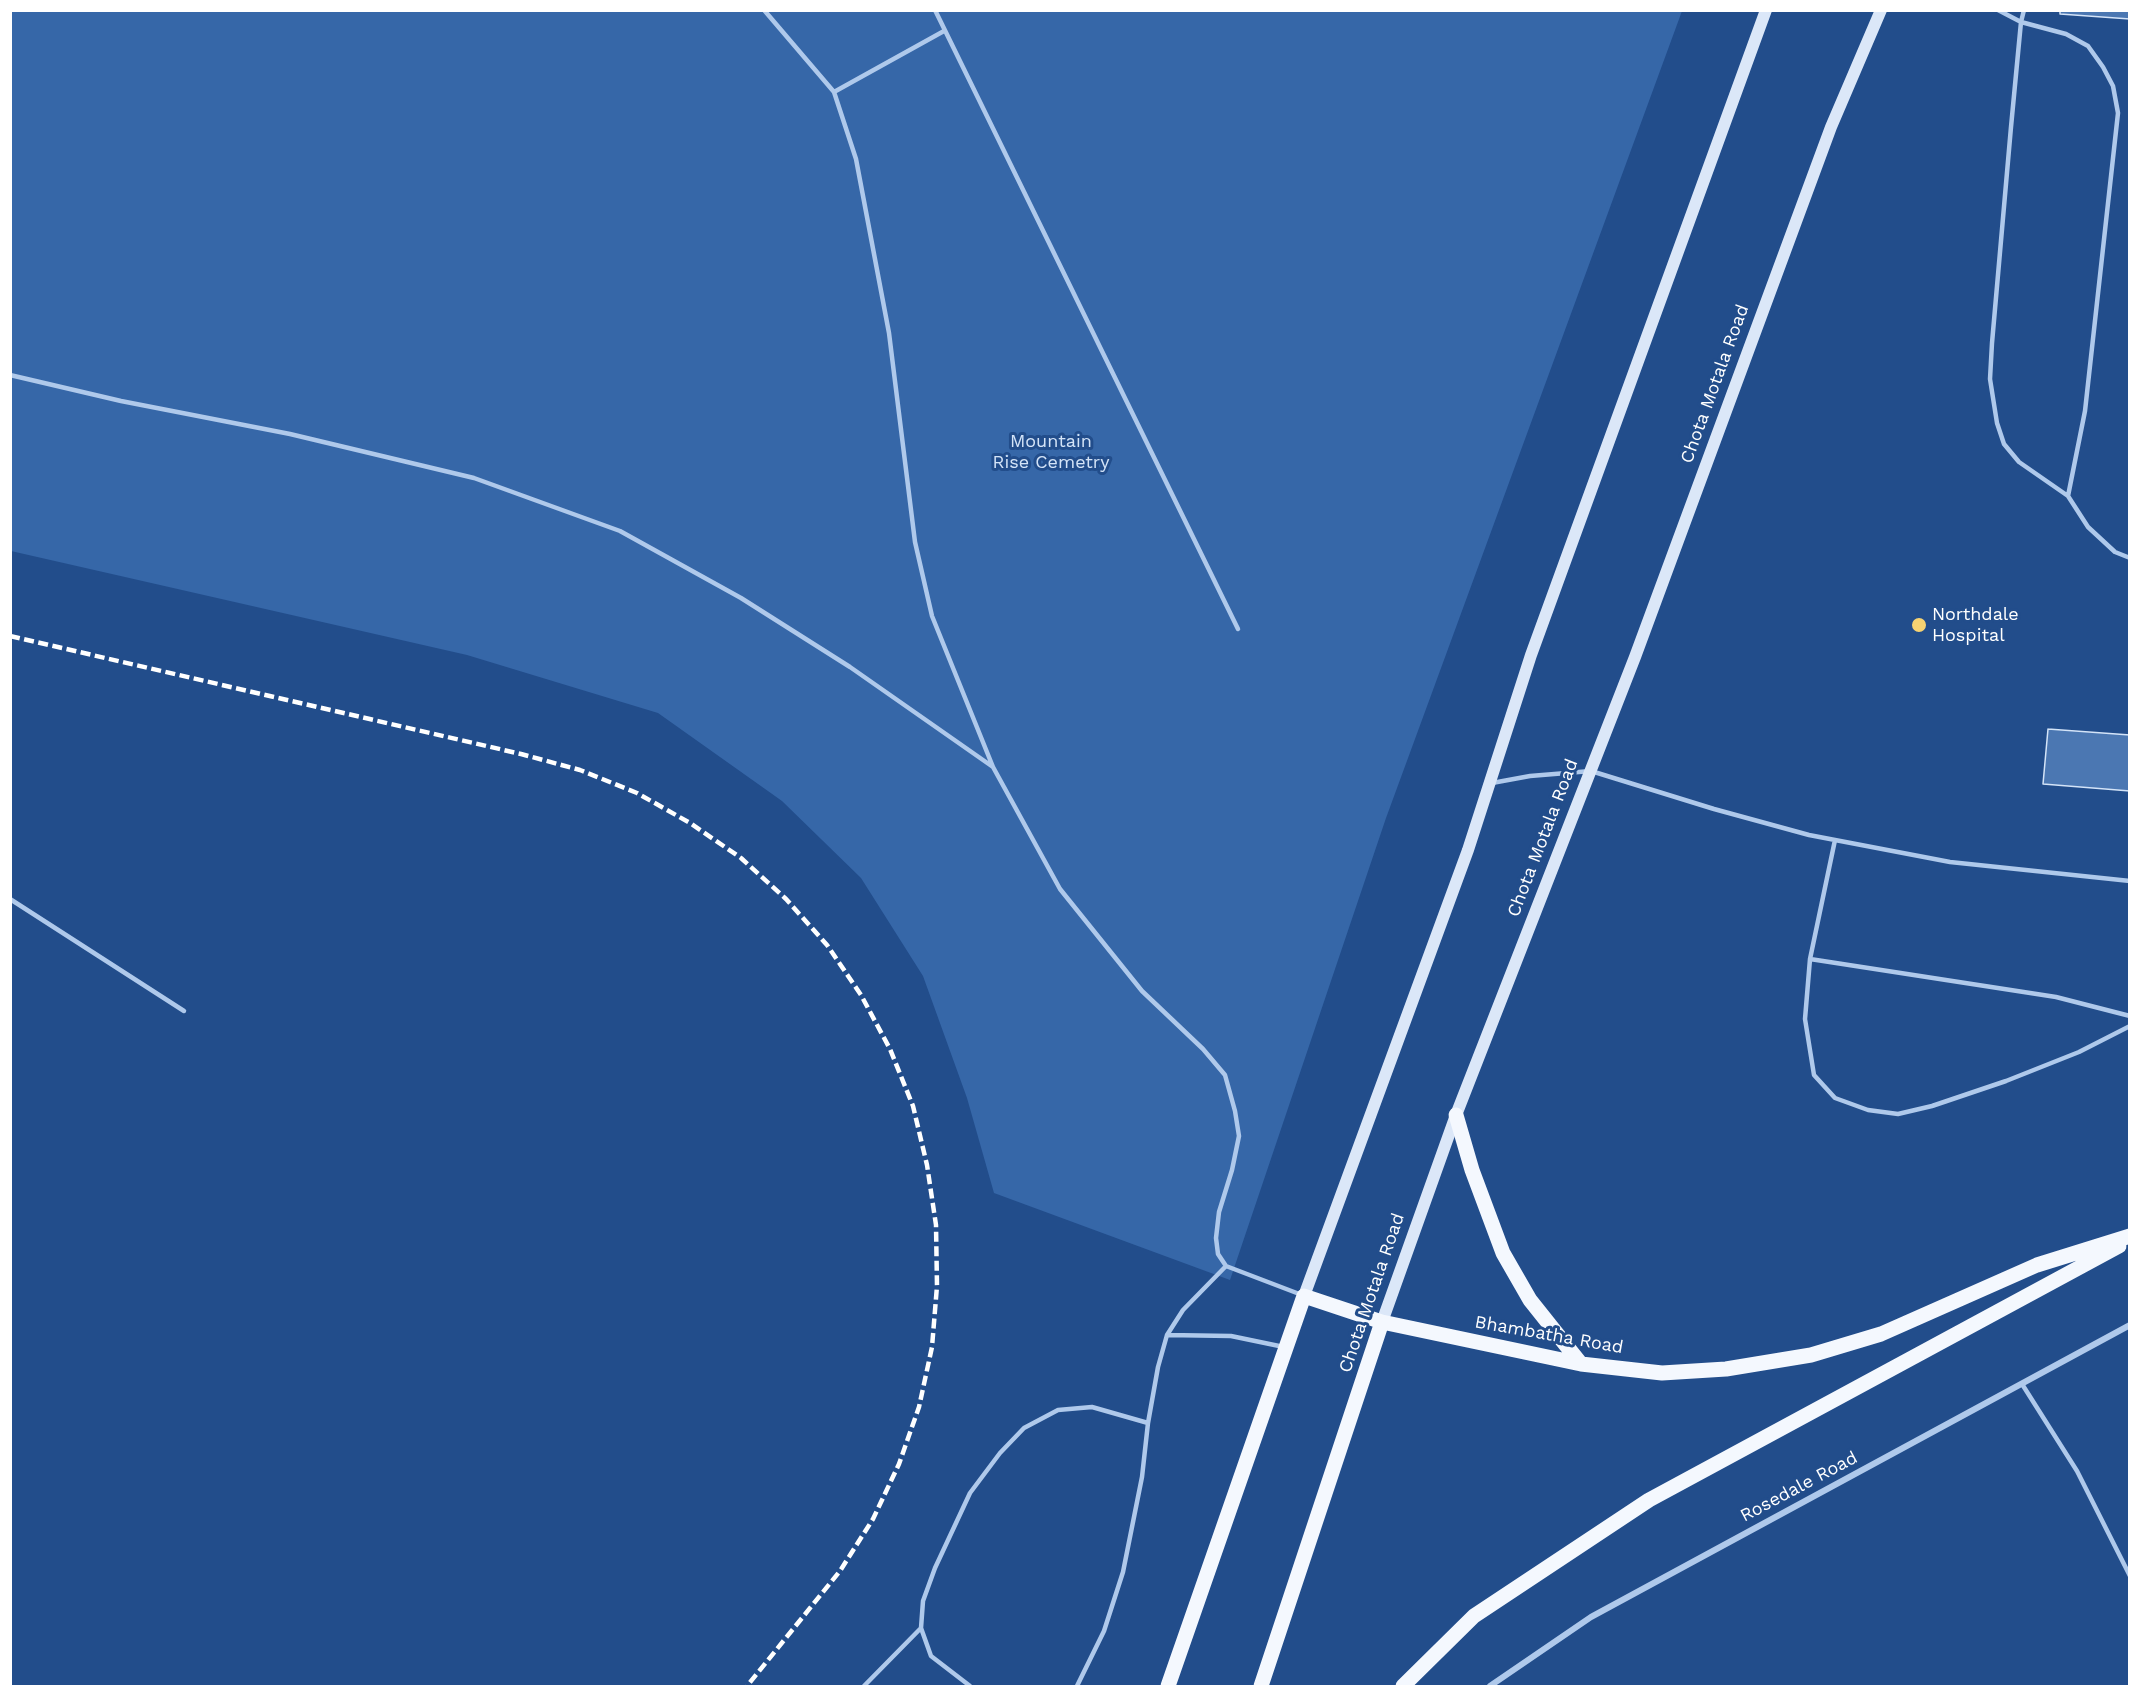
<!DOCTYPE html>
<style>
body{margin:0}
#map{position:relative;width:2140px;height:1697px;overflow:hidden;background:#224d8b;font-family:"Work Sans",sans-serif}
canvas{display:block}
.frame{position:absolute;inset:0;border:12px solid #fff;pointer-events:none}
</style>
<div id="map">
<canvas width="2140" height="1697"></canvas>
<div class="frame"></div>
</div>
<script>
const ctx = document.querySelector('canvas').getContext('2d');
ctx.lineJoin = 'round';
function paint(path, color) { ctx.fillStyle = color; ctx.fill(path, 'evenodd'); }
const toPath = rows => new Path2D(rows.map(r => 'M' + r).join(''));
function trace(path, color, width, dash) { ctx.strokeStyle = color; ctx.lineWidth = width; ctx.lineCap = dash ? 'butt' : 'round'; ctx.setLineDash(dash || []); ctx.stroke(path); }
function drawText(font, color, halo, rows, align = 'center') {
  ctx.font = font + ' "Work Sans",sans-serif'; ctx.lineWidth = 6; ctx.setLineDash([]); ctx.textBaseline = 'middle'; ctx.strokeStyle = halo; ctx.fillStyle = color; for (const [text, x, y, turn = 0] of rows) {
    ctx.save(); ctx.translate(x, y); ctx.rotate((+turn || 0) * Math.PI / 180); ctx.textAlign = isNaN(turn) ? turn : align; if (halo) ctx.strokeText(text, 0, 0); ctx.fillText(text, 0, 0); ctx.restore();
  }
}
const green = toPath([
 [11,11,1682,11,1386,818,1230,1280,994,1193,967,1098,923,976,861,878,782,801,658,713,467,655,11,551]
]);
const building = toPath([
 [2060,10,2130,10,2130,19,2060,14,2060,10],
 [2048,729,2130,735,2130,791,2043,784,2048,729]
]);
const lane = toPath([
 [764,10,834,92,856,159,889,333,915,542,932,616,993,767,1060,889,1142,991,1203,1049,1225,1075,1235,1111,1239,1136,1232,1170,1219,1212,1216,1238,1218,1254,1226,1266,1302,1295],
 [935,10,1238,629],
 [1998,10,2021,22,2066,34,2088,46,2103,67,2113,86,2118,113,2085,411,2068,496],
 [2024,10,2021,22,2011,127,1992,343,1990,379,1997,423,2004,444,2019,462,2068,496,2088,527,2115,552,2130,558],
 [834,92,944,31],
 [10,375,121,401,290,434,474,478,620,531,741,598,850,667,993,767],
 [1492,783,1530,776,1591,771,1714,809,1809,835,1950,862,2130,881],
 [1835,840,1810,959,1805,1019,1814,1075,1835,1098,1868,1110,1898,1114,1932,1106,2006,1081,2079,1052,2130,1026],
 [10,899,184,1011],
 [1810,959,2056,997,2130,1016],
 [1167,1335,1231,1336,1284,1347],
 [2022,1384,2077,1471,2130,1576],
 [864,1686,921,1628],
 [970,1686,931,1656,921,1628,923,1601,935,1568,970,1493,1000,1453,1024,1428,1058,1410,1092,1407,1148,1423],
 [1077,1686,1104,1631,1123,1572,1142,1477,1148,1423,1158,1367,1167,1335,1183,1310,1226,1266]
]);
const street = toPath([
 [1490,1686,1591,1617,2130,1325]
]);
const secondary = toPath([
 [1304,1296,1468,850,1531,655,1766,10],
 [1382,1322,1456,1115,1635,657,1831,127,1881,10]
]);
const primary = toPath([
 [1456,1115,1472,1170,1503,1253,1530,1300,1581,1364],
 [1168,1686,1304,1296,1382,1322,1581,1364,1662,1373,1726,1369,1811,1355,1881,1334,2037,1265,2130,1236],
 [1261,1686,1382,1322],
 [1403,1686,1474,1616,1649,1500,2119,1246]
]);
const rail = toPath([
 [10,636,521,754,580,770,637,793,690,823,741,858,786,899,827,945,861,995,890,1049,913,1106,927,1165,936,1225,937,1286,932,1347,919,1407,899,1464,873,1519,840,1571,747,1686]
]);
const markers = [
 [1919,625,8,"#f7d372"]
];
const streetNames = [
 ["Chota Motala Road",1715,384,-70],
 ["Chota Motala Road",1543,838,-69],
 ["Chota Motala Road",1372,1293,-71],
 ["Bhambatha Road",1549,1335,10],
 ["Rosedale Road",1799,1487,-28]
];
const parkNames = [
 ["Mountain",1051,442],
 ["Rise Cemetry",1051,463]
];
const poiNames = [
 ["Northdale",1932,615],
 ["Hospital",1932,636]
];
paint(green, '#3667a8');
paint(building, '#4b77b2');
trace(building, '#d4e4f8', 1.5);
trace(lane, '#afc9eb', 4.5);
trace(street, '#afc9eb', 6);
trace(secondary, '#dbe7f8', 12);
trace(primary, '#f4f8fe', 15);
trace(rail, '#fff', 4.5, [10, 4.5]);
for (const [x, y, r, color] of markers) { const dot = new Path2D(); dot.arc(x, y, r, 0, 2 * Math.PI); ctx.fillStyle = color; ctx.fill(dot); trace(dot, '#224d8b', 2); }
drawText('18px', '#fff', '#224d8b', streetNames);
drawText('18px', '#d4e4f8', '#224d8b', parkNames);
drawText('18px', '#fff', '#224d8b', poiNames, 'left');
</script>
